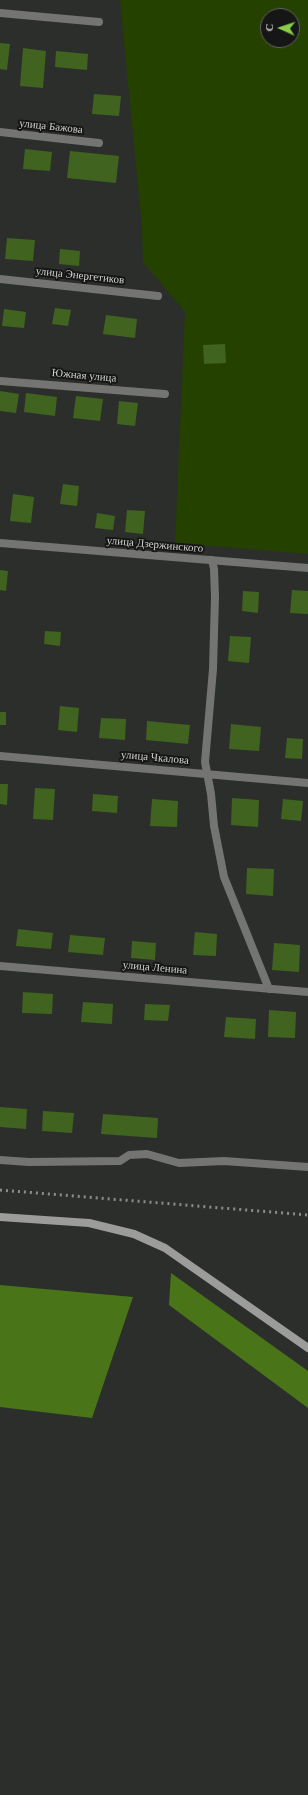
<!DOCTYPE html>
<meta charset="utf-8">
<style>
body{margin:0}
#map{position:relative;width:308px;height:1795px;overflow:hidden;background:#2c2e2b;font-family:"Times New Roman",serif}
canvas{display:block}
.north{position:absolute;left:260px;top:8px;width:40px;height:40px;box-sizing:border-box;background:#151615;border:1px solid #616260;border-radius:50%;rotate:273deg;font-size:11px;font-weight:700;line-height:16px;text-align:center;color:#d2d4d1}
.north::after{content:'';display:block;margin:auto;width:14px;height:18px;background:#8ace47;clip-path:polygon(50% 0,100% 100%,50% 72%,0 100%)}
</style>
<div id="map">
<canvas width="308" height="1795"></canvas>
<div class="north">С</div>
</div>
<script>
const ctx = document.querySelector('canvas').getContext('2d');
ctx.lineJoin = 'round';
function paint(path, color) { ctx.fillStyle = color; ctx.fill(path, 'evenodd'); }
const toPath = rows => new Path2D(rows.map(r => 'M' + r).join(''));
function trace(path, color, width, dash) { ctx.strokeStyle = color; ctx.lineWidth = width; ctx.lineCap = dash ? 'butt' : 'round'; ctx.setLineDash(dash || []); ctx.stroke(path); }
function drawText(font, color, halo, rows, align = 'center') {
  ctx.font = font + ' "Times New Roman",serif'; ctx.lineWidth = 4; ctx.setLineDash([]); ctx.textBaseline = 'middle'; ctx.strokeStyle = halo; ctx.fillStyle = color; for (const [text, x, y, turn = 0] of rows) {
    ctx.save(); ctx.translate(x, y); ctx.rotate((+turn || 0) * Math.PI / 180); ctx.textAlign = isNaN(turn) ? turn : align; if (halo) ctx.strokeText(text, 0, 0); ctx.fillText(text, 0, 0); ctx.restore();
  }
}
const green = toPath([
 [120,0,308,0,308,554,175,543,185,312,143,262,142,227],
 [268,16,292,16,292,40,268,40]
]);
const forest = toPath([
 [171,1273,308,1371,308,1408,169,1305],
 [0,1285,133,1297,92,1418,0,1407]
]);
const building = toPath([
 [0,43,10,44,7,70,0,69],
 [23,48,46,51,43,88,20,86],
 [56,51,88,54,87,70,55,67],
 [94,94,121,96,119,116,92,114],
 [25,149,52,152,50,171,23,169],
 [70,151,119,156,116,183,67,178],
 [7,238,35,240,33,261,5,259],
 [60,249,80,251,79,266,59,264],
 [55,308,71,310,68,326,52,324],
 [4,309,26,312,24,328,2,326],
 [106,315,137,319,135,338,103,334],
 [225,344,226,363,204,364,203,345],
 [0,391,19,394,16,413,0,411],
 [26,393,57,397,55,416,24,412],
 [76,396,103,399,100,421,73,418],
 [119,401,138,403,135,426,117,424],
 [63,484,79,486,77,506,60,504],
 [13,494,34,497,31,523,10,521],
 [127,510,145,511,143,534,125,532],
 [97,513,115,516,113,530,95,528],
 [0,570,8,571,6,591,0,590],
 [292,590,308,591,308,614,290,613],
 [243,591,259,592,258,613,242,611],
 [45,631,61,632,60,646,44,644],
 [230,636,251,637,249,663,228,661],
 [60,706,79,708,77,732,58,730],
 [0,712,6,712,6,725,0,725],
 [101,718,126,719,125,740,99,738],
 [147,721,190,725,188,744,146,740],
 [231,724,261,727,259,751,229,749],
 [287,738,303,739,302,759,285,758],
 [0,784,8,784,7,805,0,804],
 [35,788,55,789,53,820,33,819],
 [93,794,118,796,117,813,92,811],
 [232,798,259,800,258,827,231,825],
 [152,799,178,801,177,827,150,826],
 [283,799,303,801,301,821,281,819],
 [247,868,274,869,273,896,246,894],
 [18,929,53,933,51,949,16,946],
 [195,932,217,934,216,956,193,955],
 [70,935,105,938,103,955,68,952],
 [132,941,156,943,155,960,131,958],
 [274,943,300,945,299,972,272,970],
 [23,992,53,994,52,1014,22,1013],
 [83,1002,113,1004,112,1024,81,1022],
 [145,1004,170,1005,168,1021,144,1020],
 [269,1010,296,1012,295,1038,268,1037],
 [226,1017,256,1019,255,1039,224,1037],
 [0,1107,27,1109,26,1129,0,1127],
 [43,1111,74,1113,72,1133,42,1131],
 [103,1114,158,1118,157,1138,101,1134]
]);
const minor = toPath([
 [0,13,99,22],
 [0,132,99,143],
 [0,279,158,296],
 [0,381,165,394],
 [0,543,308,568],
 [212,560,214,569,215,597,213,669,205,762,211,794,214,826,224,877,269,989],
 [0,756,308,783],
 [0,966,308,992],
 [0,1160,29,1162,120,1161,129,1155,147,1154,179,1163,224,1161,308,1167]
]);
const secondary = toPath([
 [0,1217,89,1223,134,1234,165,1248,308,1348]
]);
const rail = toPath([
 [0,1190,308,1215]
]);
const streetNames = [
 ["улица Бажова",51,127,6],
 ["улица Энергетиков",80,276,6],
 ["Южная улица",84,376,5],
 ["улица Дзержинского",155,545,5],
 ["улица Чкалова",155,758,5],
 ["улица Ленина",155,968,5]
];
paint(green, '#244100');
paint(forest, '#497518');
paint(building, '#40631f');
trace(minor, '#747573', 8);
trace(secondary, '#9c9d9a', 8);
trace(rail, '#8b8d8a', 3, [2, 4]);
drawText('11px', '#d2d4d1', '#151615', streetNames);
</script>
